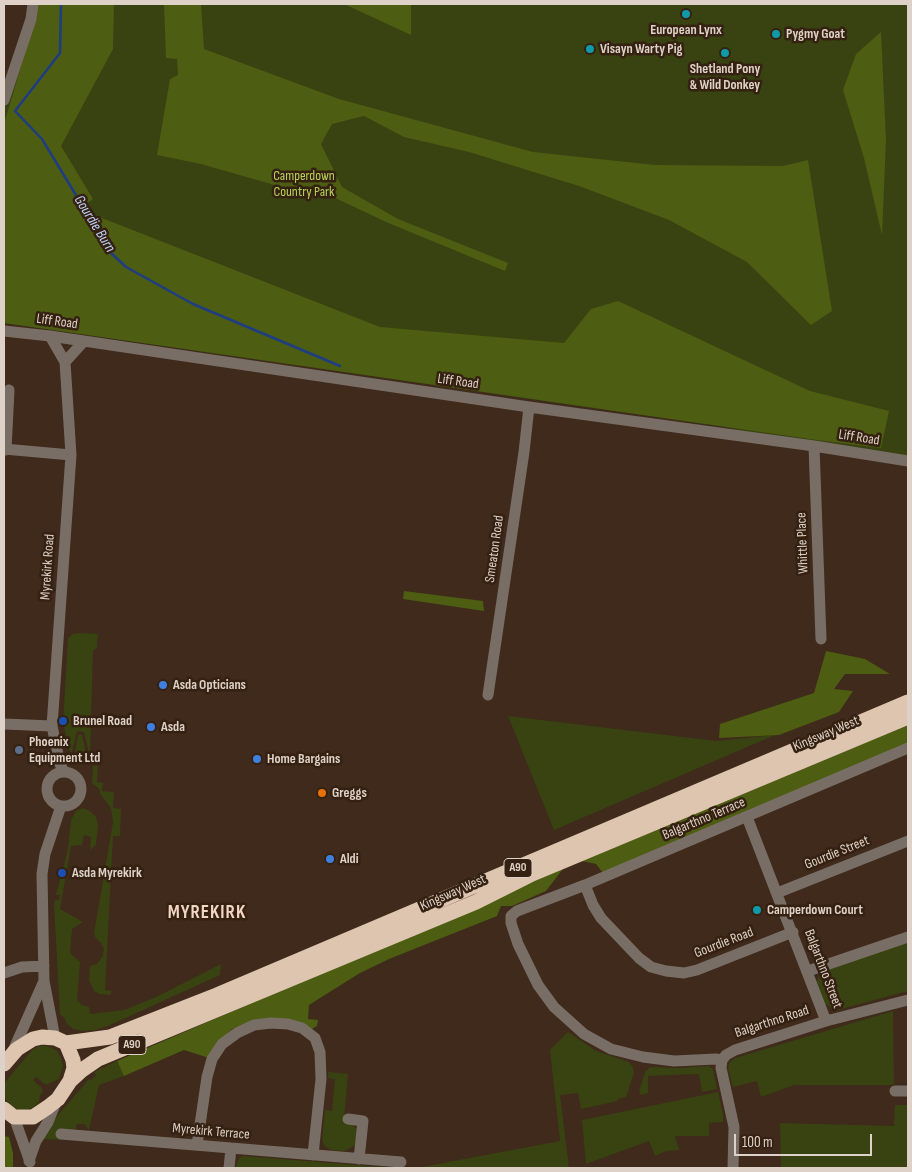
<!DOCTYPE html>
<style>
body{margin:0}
#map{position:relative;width:912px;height:1172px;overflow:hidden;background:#3f2a1b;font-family:"Sofia Sans Condensed",sans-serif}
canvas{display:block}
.frame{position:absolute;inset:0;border:5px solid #ded1c7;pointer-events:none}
.scale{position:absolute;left:734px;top:1134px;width:138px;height:22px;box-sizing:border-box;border:2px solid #ded1c7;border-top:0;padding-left:6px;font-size:15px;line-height:18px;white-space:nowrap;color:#ded1c7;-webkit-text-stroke:4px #352111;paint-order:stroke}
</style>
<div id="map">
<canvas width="912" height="1172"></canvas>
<div class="frame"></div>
<div class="scale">100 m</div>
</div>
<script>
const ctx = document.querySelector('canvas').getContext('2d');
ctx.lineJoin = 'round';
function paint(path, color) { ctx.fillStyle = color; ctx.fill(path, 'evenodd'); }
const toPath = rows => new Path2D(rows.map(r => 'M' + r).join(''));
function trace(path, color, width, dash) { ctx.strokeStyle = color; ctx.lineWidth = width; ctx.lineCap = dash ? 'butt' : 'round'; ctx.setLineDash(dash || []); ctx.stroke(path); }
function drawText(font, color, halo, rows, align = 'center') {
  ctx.font = font + ' "Sofia Sans Condensed",sans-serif'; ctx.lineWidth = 5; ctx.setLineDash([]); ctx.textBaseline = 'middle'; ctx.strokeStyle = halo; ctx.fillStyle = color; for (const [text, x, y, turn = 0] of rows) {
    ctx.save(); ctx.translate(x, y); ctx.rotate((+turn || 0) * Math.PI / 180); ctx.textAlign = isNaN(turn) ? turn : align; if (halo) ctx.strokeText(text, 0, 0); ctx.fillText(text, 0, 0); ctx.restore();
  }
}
const green = toPath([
 [33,4,908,4,908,457,814,446,724,427,4,323,4,100],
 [80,633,98,634,97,648,93,651,90,753,89,753,84,732,77,731,71,756,63,723,68,638,73,634],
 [508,716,716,741,775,735,554,830],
 [78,735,82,735,86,753,85,759,74,758],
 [93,766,98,766,97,782,103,783,102,791,114,792,113,808,121,809,120,836,113,836,105,990,112,991,110,995,100,994,94,991,89,980,90,966,97,964,103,956,104,949,101,943,95,937,94,933,113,822,111,808,100,794,100,790,92,783],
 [83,808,90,811,96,817,98,825,96,845,90,850,91,837,84,835,82,845,71,846,60,909,83,922,72,929,70,953,80,962,77,1000,82,1005,89,1007,90,1014,124,1010,154,998,221,964,220,975,108,1026,95,1030,83,1031,73,1029,67,1024,64,1017,60,1015,54,904,55,900,59,900,60,895,56,895,61,876,63,877,65,869,63,869,68,849,71,820,76,811],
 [908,941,908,991,837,1010,831,1009,828,1005,825,1005,817,982,820,970],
 [893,1011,894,1085,794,1085,761,1097,757,1081,733,1087,728,1069,729,1063,735,1058],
 [568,1032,596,1051,629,1062,633,1067,634,1073,626,1097,618,1099,618,1101,581,1109,578,1093,560,1095,569,1168,417,1168,560,1141,550,1050],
 [39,1046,47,1046,56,1050,61,1057,63,1066,59,1079,46,1085,36,1077,33,1080,42,1088,43,1092,40,1095,39,1102,32,1108,23,1110,14,1108,6,1100,4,1092,5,1082,32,1050],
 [117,1061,124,1076,99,1085,89,1130,84,1124,77,1124,76,1128,72,1132,62,1131,61,1140,42,1139,47,1128,89,1079,91,1080,96,1075,94,1072],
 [709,1066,713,1069,717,1089,702,1092,699,1074,648,1076,648,1093,641,1095,639,1091,645,1072,650,1067,679,1068],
 [328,1072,348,1074,344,1119,359,1130,358,1140,354,1146,345,1151,331,1150,325,1146,322,1140,325,1110,332,1111,335,1079,328,1078],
 [718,1092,723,1114,723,1122,709,1123,709,1136,675,1136,679,1150,666,1151,655,1156,649,1141,586,1164,582,1120],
 [895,1105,908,1105,908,1168,781,1168,780,1123,894,1126],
 [244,1156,355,1165,398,1168,235,1168,239,1158]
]);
const forest = toPath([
 [36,4,114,4,113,49,61,146,93,199,79,209,380,327,564,343,591,309,618,301,810,391,889,411,881,448,817,440,4,323,4,124,31,33],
 [164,4,201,4,204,49,339,99,533,152,655,165,783,166,808,160,832,311,811,325,747,262,669,220,579,186,469,152,404,137,364,116,332,124,321,144,342,187,398,219,508,263,505,271,386,222,331,196,278,186,201,164,157,155,170,79,178,75,177,59,166,58],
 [344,4,411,4,411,35],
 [881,32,886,140,882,235,864,158,843,90,856,54],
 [404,591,483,601,484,611,403,599],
 [826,651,865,659,890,674,845,674,834,689,853,691,839,712,779,735,719,738,720,724,814,693],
 [908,725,908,745,603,873,596,864,582,861],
 [563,869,546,891,512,906,501,906,497,916,389,959,360,973,328,993,309,1005,308,1019,318,1020,317,1026,312,1029,288,1019,259,1019,232,1029,217,1044,209,1058,184,1050,124,1076,117,1061],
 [4,1136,9,1137,13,1153,13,1168,4,1168]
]);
const stream = toPath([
 [61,4,60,53,15,111,42,139,111,253,126,267,193,304,340,366]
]);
const minor = toPath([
 [4,100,31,19,33,4],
 [4,331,50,336,529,407,814,446,908,461],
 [50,336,65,362,71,455,52,726,60,764,64,772],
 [65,362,84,341],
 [814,446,821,639],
 [4,449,71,455],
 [6,450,9,390],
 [488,695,524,452,529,407],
 [4,724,52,726],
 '47 789a17 17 0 1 1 34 0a17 17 0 1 1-34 0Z',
 [747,817,826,1021],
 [585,885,593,905,601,918,639,958,651,967,666,971,684,973,697,970,793,932],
 [777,893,908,841],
 [808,971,908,937],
 [4,973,22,967,44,966],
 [55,1038,44,981,42,874,45,854,61,806],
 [12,1053,44,981],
 [722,1060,716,1059,674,1061,643,1057,611,1049,584,1034,554,1007,538,985,518,944,511,923,511,916,517,911,585,885,908,748],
 [722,1060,726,1055,735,1050,826,1021,908,1000],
 [722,1060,721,1068,734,1127,733,1168],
 [895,1091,908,1091],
 [14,1117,30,1162],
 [348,1119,363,1121,359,1159],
 [61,1134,401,1162],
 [197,1145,207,1077,212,1059,222,1044,237,1033,254,1025,271,1023,288,1024,302,1028,315,1038,320,1052,321,1079,313,1155],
 [29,1161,36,1141,48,1122,57,1100],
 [229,1168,231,1148]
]);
const highway = toPath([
 [66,1043,110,1037,217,995,908,702],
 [4,1064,17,1049,33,1039,42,1037,55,1038,66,1043,73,1060,74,1068,70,1081],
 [4,1109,14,1117,33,1117,48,1107,58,1099,70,1081,82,1070,98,1059,476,902,532,874,908,717]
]);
const markers = [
 [686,14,5,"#0f9aa8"],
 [776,34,5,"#0f9aa8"],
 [590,49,5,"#0f9aa8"],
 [725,53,5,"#0f9aa8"],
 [163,685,5,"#3f7fe0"],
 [63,721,5,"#1a4fb4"],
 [151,727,5,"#3f7fe0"],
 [19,750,5,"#5c6f8a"],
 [257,759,5,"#3f7fe0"],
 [322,793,5,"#e8710a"],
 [330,859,5,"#3f7fe0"],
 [62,873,5,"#1a4fb4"],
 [757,910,5,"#0f9aa8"]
];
const shields = [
 [518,868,28],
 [132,1045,28]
];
const shieldNames = [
 ["A90",518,868],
 ["A90",132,1045]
];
const poiNames = [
 ["European Lynx",686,30,"center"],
 ["Pygmy Goat",786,34],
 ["Visayn Warty Pig",600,49],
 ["Shetland Pony",725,69,"center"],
 ["& Wild Donkey",725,85,"center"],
 ["Asda Opticians",173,685],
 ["Brunel Road",73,721],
 ["Asda",161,727],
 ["Phoenix",29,742],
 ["Equipment Ltd",29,758],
 ["Home Bargains",267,759],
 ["Greggs",332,793],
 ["Aldi",340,859],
 ["Asda Myrekirk",72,873],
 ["Camperdown Court",767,910]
];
const parkNames = [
 ["Camperdown",304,176],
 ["Country Park",304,192]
];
const streetNames = [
 ["Liff Road",57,322,8],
 ["Liff Road",458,382,8],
 ["Liff Road",859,438,9],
 ["Whittle Place",803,543,-92],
 ["Smeaton Road",495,549,-82],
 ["Myrekirk Road",48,567,-86],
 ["Kingsway West",826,734,-23],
 ["Balgarthno Terrace",704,819,-23],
 ["Gourdie Street",837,853,-22],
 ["Kingsway West",453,893,-24],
 ["Gourdie Road",724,943,-21],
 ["Balgarthno Street",823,969,69],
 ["Balgarthno Road",772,1022,-18],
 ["Myrekirk Terrace",211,1132,5]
];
const waterNames = [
 ["Gourdie Burn",94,224,58]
];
const districtNames = [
 ["MYREKIRK",207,913]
];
paint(green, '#384311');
paint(forest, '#4d5d11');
trace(stream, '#1e3d83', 2.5);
trace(minor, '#786e66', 11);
trace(highway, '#dec5af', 15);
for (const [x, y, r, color] of markers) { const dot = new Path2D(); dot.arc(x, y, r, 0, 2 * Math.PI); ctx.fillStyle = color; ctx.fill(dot); trace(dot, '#352111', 2); }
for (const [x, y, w] of shields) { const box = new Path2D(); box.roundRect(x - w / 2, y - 9.5, w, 19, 4); ctx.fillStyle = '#352111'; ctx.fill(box); trace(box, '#ded1c7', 1); }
drawText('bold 12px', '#ded1c7', null, shieldNames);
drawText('bold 14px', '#ded1c7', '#352111', poiNames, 'left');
drawText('14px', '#b7d458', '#352111', parkNames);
drawText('14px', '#ded1c7', '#352111', streetNames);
drawText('italic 15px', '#bdd2fb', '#352111', waterNames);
ctx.letterSpacing = '1px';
drawText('bold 19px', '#f2d6c3', '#352111', districtNames);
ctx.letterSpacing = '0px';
</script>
